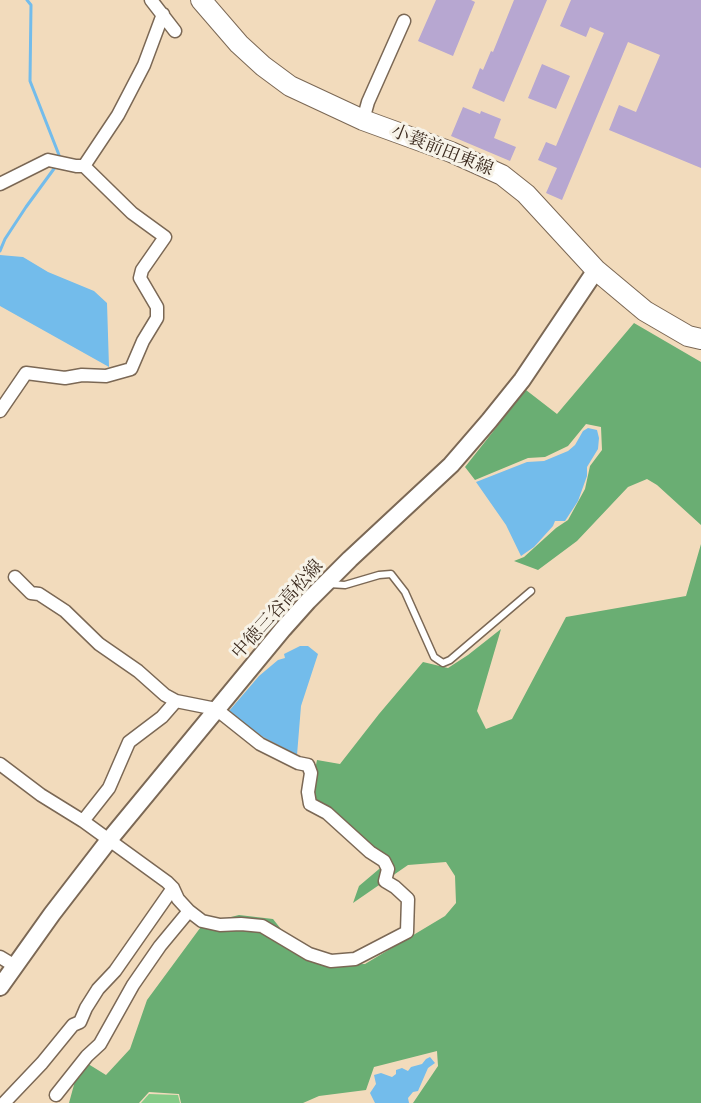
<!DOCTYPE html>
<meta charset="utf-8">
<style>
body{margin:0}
canvas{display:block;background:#f2dbbc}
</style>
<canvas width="701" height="1103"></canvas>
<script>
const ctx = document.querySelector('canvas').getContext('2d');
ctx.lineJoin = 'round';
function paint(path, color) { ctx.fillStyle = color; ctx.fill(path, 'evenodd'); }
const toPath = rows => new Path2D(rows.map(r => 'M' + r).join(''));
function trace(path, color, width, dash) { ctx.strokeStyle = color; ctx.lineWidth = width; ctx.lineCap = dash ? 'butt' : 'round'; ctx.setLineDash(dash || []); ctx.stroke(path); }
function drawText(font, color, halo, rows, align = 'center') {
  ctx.font = font + ' "IM FELL French Canon","Noto Serif JP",serif'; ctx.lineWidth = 6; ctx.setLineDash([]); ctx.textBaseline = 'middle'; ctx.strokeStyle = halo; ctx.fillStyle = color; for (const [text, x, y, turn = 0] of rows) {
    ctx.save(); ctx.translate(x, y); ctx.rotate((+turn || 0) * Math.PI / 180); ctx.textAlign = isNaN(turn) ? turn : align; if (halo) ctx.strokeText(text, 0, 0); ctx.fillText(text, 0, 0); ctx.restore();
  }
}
const green = toPath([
 [149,1094,178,1095,180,1103,141,1103]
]);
const forest = toPath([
 [634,323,701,362,701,525,657,485,647,479,628,487,577,541,538,570,514,561,524,557,556,528,568,520,585,489,590,466,602,450,601,427,586,424,568,446,545,457,528,458,475,480,465,467,526,390,557,414],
 [701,544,701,1103,413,1103,438,1066,437,1051,374,1067,366,1090,319,1096,303,1103,181,1103,179,1094,149,1092,139,1103,69,1103,75,1081,85,1062,106,1075,130,1049,147,1000,203,924,239,915,273,919,292,943,329,965,365,964,445,916,456,903,455,876,446,862,408,865,353,903,359,886,385,864,310,794,317,760,340,764,379,714,423,662,448,668,468,655,501,629,477,711,486,729,512,719,566,617,686,596]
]);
const water = toPath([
 [0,255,23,257,48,272,94,291,107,303,109,367,0,306],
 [588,428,597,430,599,438,598,449,587,467,587,476,578,501,565,521,555,521,553,526,534,547,521,556,506,525,476,482,527,462,544,461,568,451,575,445,583,431],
 [300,646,308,646,318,654,301,706,297,755,263,737,235,717,229,711,259,676,278,660,285,658,284,654],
 [430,1057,435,1063,428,1068,418,1091,413,1092,408,1098,409,1103,375,1103,370,1093,376,1084,374,1075,381,1073,392,1077,396,1074,396,1070,402,1068,408,1071,411,1067,422,1064,426,1059]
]);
const stream = toPath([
 [27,0,31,5,30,81,59,155,58,159],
 [0,251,5,239,26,207,56,166]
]);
const building = toPath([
 [436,0,471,0,475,2,453,56,418,41],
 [514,0,547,0,504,102,472,88,480,68,483,70,491,51,493,52],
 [571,0,701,0,701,168,609,130,619,105,636,112,660,55,628,42,562,200,546,193,557,168,538,160,546,142,556,146,604,33,590,27,586,37,560,26],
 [542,64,570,76,556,109,528,98],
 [463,107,480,114,481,111,501,119,494,138,516,147,510,161,451,136]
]);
const service = toPath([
 [329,584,345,585,379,575,391,574,405,592,434,657,443,663,450,660,531,591]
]);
const minor = toPath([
 [151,0,175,31],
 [363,120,368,102,404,21],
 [84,166,118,115,144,65,163,14],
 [0,184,48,160,76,166,84,166,132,213,165,237,142,270,140,278,157,307,157,318,143,341,131,369,106,376,82,375,65,378,26,373,0,411],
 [0,764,41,795,83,821,167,882,173,888,178,899,189,911,202,921,220,925,241,924,262,926,309,954,331,961,355,959,407,932,408,899,395,887,385,881,388,869,384,861,370,852,327,813,310,804,308,792,311,773,308,765,298,763,260,744,216,709,176,701,165,695,138,671,99,644,65,611,39,594,31,593,15,577],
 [83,821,109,788,129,742,162,717,176,701],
 [0,957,15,966],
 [56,1095,87,1056,100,1044,133,985,160,946,189,911],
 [4,1103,42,1063,73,1025,80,1022,86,1008,98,989,115,971,173,888]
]);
const secondary = toPath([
 [0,987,52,914,109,840,283,629,308,601,350,559,451,465,489,421,522,380,596,270]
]);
const primary = toPath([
 [201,0,239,44,263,66,290,86,363,120,451,152,502,175,526,194,596,270,645,311,688,336,701,339]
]);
const streetNames = [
 ["小蓑前田東線",442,151,22],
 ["中徳三谷高松線",278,610,-48]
];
paint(green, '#83ca86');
paint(forest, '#6aae73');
paint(water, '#73bceb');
trace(stream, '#73bceb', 3);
paint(building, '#b7a7d1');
trace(service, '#7b6855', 9);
trace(minor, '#7b6855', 15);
trace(secondary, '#7b6855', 20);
trace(primary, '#7b6855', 22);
trace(service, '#fff', 6);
trace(minor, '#fff', 12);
trace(secondary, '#fff', 16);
trace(primary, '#fff', 20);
drawText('18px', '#3b2a1e', '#f7f3e8', streetNames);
</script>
